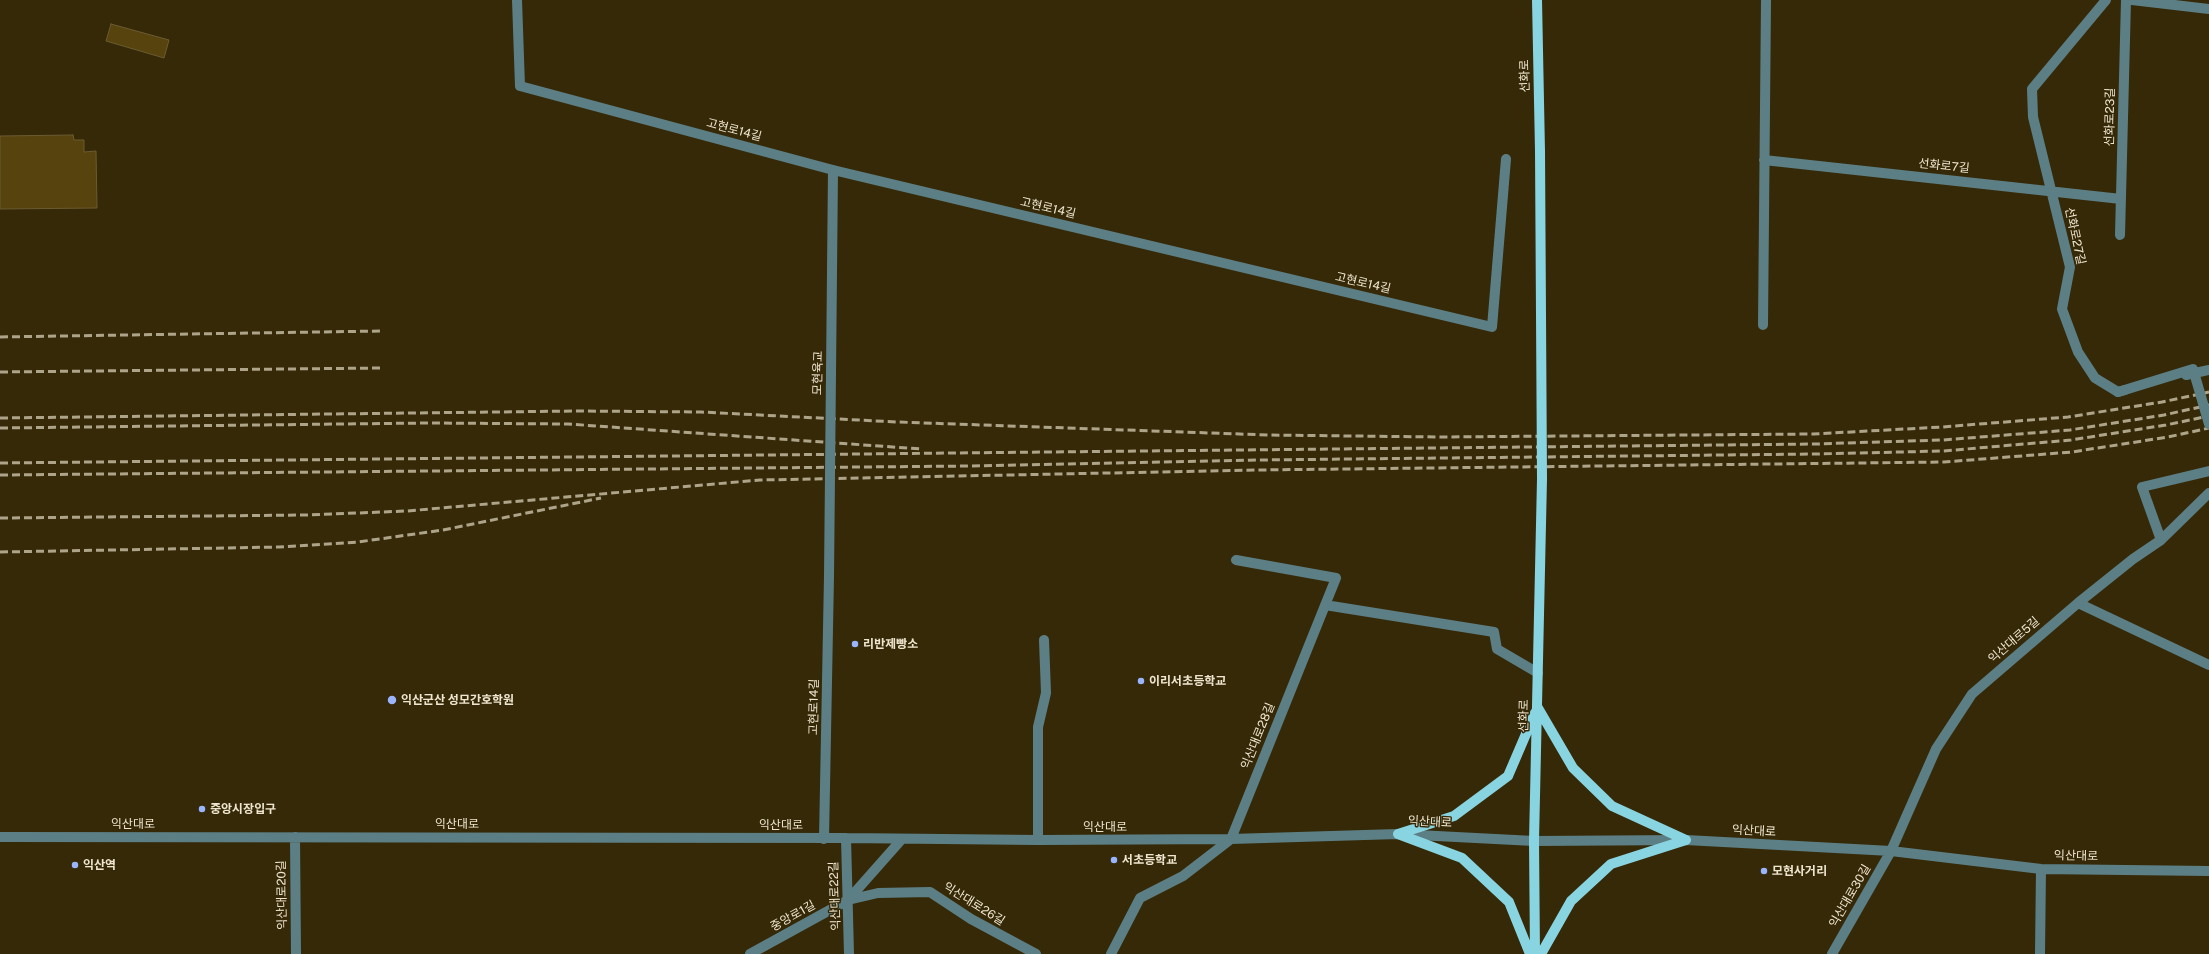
<!DOCTYPE html>
<meta charset="utf-8">
<style>
body{margin:0}
canvas{display:block;background:#352908}
</style>
<canvas width="2209" height="954"></canvas>
<script>
const ctx = document.querySelector('canvas').getContext('2d');
ctx.lineJoin = 'round';
function paint(path, color) { ctx.fillStyle = color; ctx.fill(path, 'evenodd'); }
const toPath = rows => new Path2D(rows.map(r => 'M' + r).join(''));
function trace(path, color, width, dash) { ctx.strokeStyle = color; ctx.lineWidth = width; ctx.lineCap = dash ? 'butt' : 'round'; ctx.setLineDash(dash || []); ctx.stroke(path); }
function drawText(font, color, halo, rows, align = 'center') {
  ctx.font = font + ' "Public Sans","Noto Sans KR",sans-serif'; ctx.lineWidth = 3; ctx.setLineDash([]); ctx.textBaseline = 'middle'; ctx.strokeStyle = halo; ctx.fillStyle = color; for (const [text, x, y, turn = 0] of rows) {
    ctx.save(); ctx.translate(x, y); ctx.rotate((+turn || 0) * Math.PI / 180); ctx.textAlign = isNaN(turn) ? turn : align; if (halo) ctx.strokeText(text, 0, 0); ctx.fillText(text, 0, 0); ctx.restore();
  }
}
const building = toPath([
 [111,24,169,40,164,58,106,41,111,24],
 [73,135,74,140,84,140,84,152,96,151,97,208,0,209,0,136,73,135]
]);
const minor = toPath([
 [517,0,520,86,833,170,1492,327,1506,159],
 [2106,0,2032,89,2033,117,2070,267,2062,309,2078,352,2095,378,2118,392,2125,390],
 [2132,0,2209,9],
 [1764,160,2121,199],
 [2120,235,2126,0],
 [1763,325,1766,0],
 [2186,375,2209,370],
 [2161,540,2142,487,2209,471],
 [2078,603,2209,665],
 [1325,605,1494,632,1497,649,1538,673],
 [0,837,846,838,1038,840,1231,839,1398,834,1534,841,1686,840,1891,851,2041,869,2209,871],
 [295,837,296,954],
 [846,838,849,954],
 [824,839,829,576],
 [1038,840,1038,727,1046,693,1044,640],
 [848,900,902,839],
 [750,954,848,900,878,893,930,892,971,919,1036,954],
 [1111,954,1140,898,1183,876,1231,839,1336,578,1236,560],
 [1832,954,1891,851,1936,749,1972,694,2078,603,2133,559,2161,540,2209,493],
 [2040,954,2041,869]
]);
const major = toPath([
 [1537,0,1540,151],
 [1538,708,1573,768,1612,806,1686,840],
 [1398,834,1454,816,1508,776,1535,713],
 [1398,834,1462,858,1509,902,1530,954],
 [1535,954,1534,841,1542,479],
 [1541,954,1571,901,1611,864,1686,840]
]);
const rail = toPath([
 [0,337,381,331],
 [0,372,380,368],
 [0,418,578,411,701,412,897,422,1268,435,1440,437,1813,434,1942,427,2068,417,2162,402,2209,392],
 [0,428,428,423,568,424,921,449],
 [0,463,1816,444,1943,440,2070,430,2164,415,2209,405],
 [0,475,970,466,1258,460,1816,454,1943,451,2071,440,2166,425,2209,416],
 [0,518,307,515,407,511,760,480,1258,470,1944,462,2072,452,2168,437,2209,428],
 [0,552,279,547,358,542,443,530,601,498]
]);
const minorBridge = toPath([
 [2118,392,2193,369,2209,424],
 [829,576,833,170]
]);
const majorBridge = toPath([
 [1540,151,1542,479]
]);
const markers = [
 [855,644,4,"#9ab5fd"],
 [1141,681,4,"#9ab5fd"],
 [392,700,5,"#9ab5fd"],
 [202,809,4,"#9ab5fd"],
 [1114,860,4,"#9ab5fd"],
 [75,865,4,"#9ab5fd"],
 [1764,871,4,"#9ab5fd"]
];
const streetNames = [
 ["선화로",1525,76,-91],
 ["선화로23길",2110,117,-89],
 ["고현로14길",734,130,15],
 ["선화로7길",1944,166,6],
 ["고현로14길",1048,208,13],
 ["선화로27길",2075,236,78],
 ["고현로14길",1363,283,13],
 ["모현육교",818,373,-89],
 ["익산대로5길",2014,640,-41],
 ["고현로14길",814,707,-89],
 ["선화로",1524,716,-89],
 ["익산대로28길",1258,736,-68],
 ["익산대로",1430,822,3],
 ["익산대로",133,824],
 ["익산대로",457,824],
 ["익산대로",781,825],
 ["익산대로",1105,827],
 ["익산대로",1754,831,3],
 ["익산대로",2076,856,1],
 ["익산대로20길",282,895,-91],
 ["익산대로22길",835,896,-92],
 ["익산대로30길",1850,896,-60],
 ["익산대로26길",974,904,32],
 ["중앙로1길",793,916,-29]
];
const poiNames = [
 ["리반제빵소",863,644],
 ["이리서초등학교",1149,681],
 ["익산군산 성모간호학원",401,700],
 ["중앙시장입구",210,809],
 ["서초등학교",1122,860],
 ["익산역",83,865],
 ["모현사거리",1772,871]
];
paint(building, '#56430e');
trace(building, '#6c5b31', 1);
trace(minor, '#5c7f85', 10);
trace(major, '#88d4e0', 10);
trace(rail, '#aea489', 3, [8, 4]);
trace(minorBridge, '#5c7f85', 10);
trace(majorBridge, '#88d4e0', 10);
for (const [x, y, r, color] of markers) { const dot = new Path2D(); dot.arc(x, y, r, 0, 2 * Math.PI); ctx.fillStyle = color; ctx.fill(dot); trace(dot, '#352908', 1.5); }
drawText('12px', '#efe5ce', '#352908', streetNames);
drawText('bold 12px', '#efe5ce', '#352908', poiNames, 'left');
</script>
